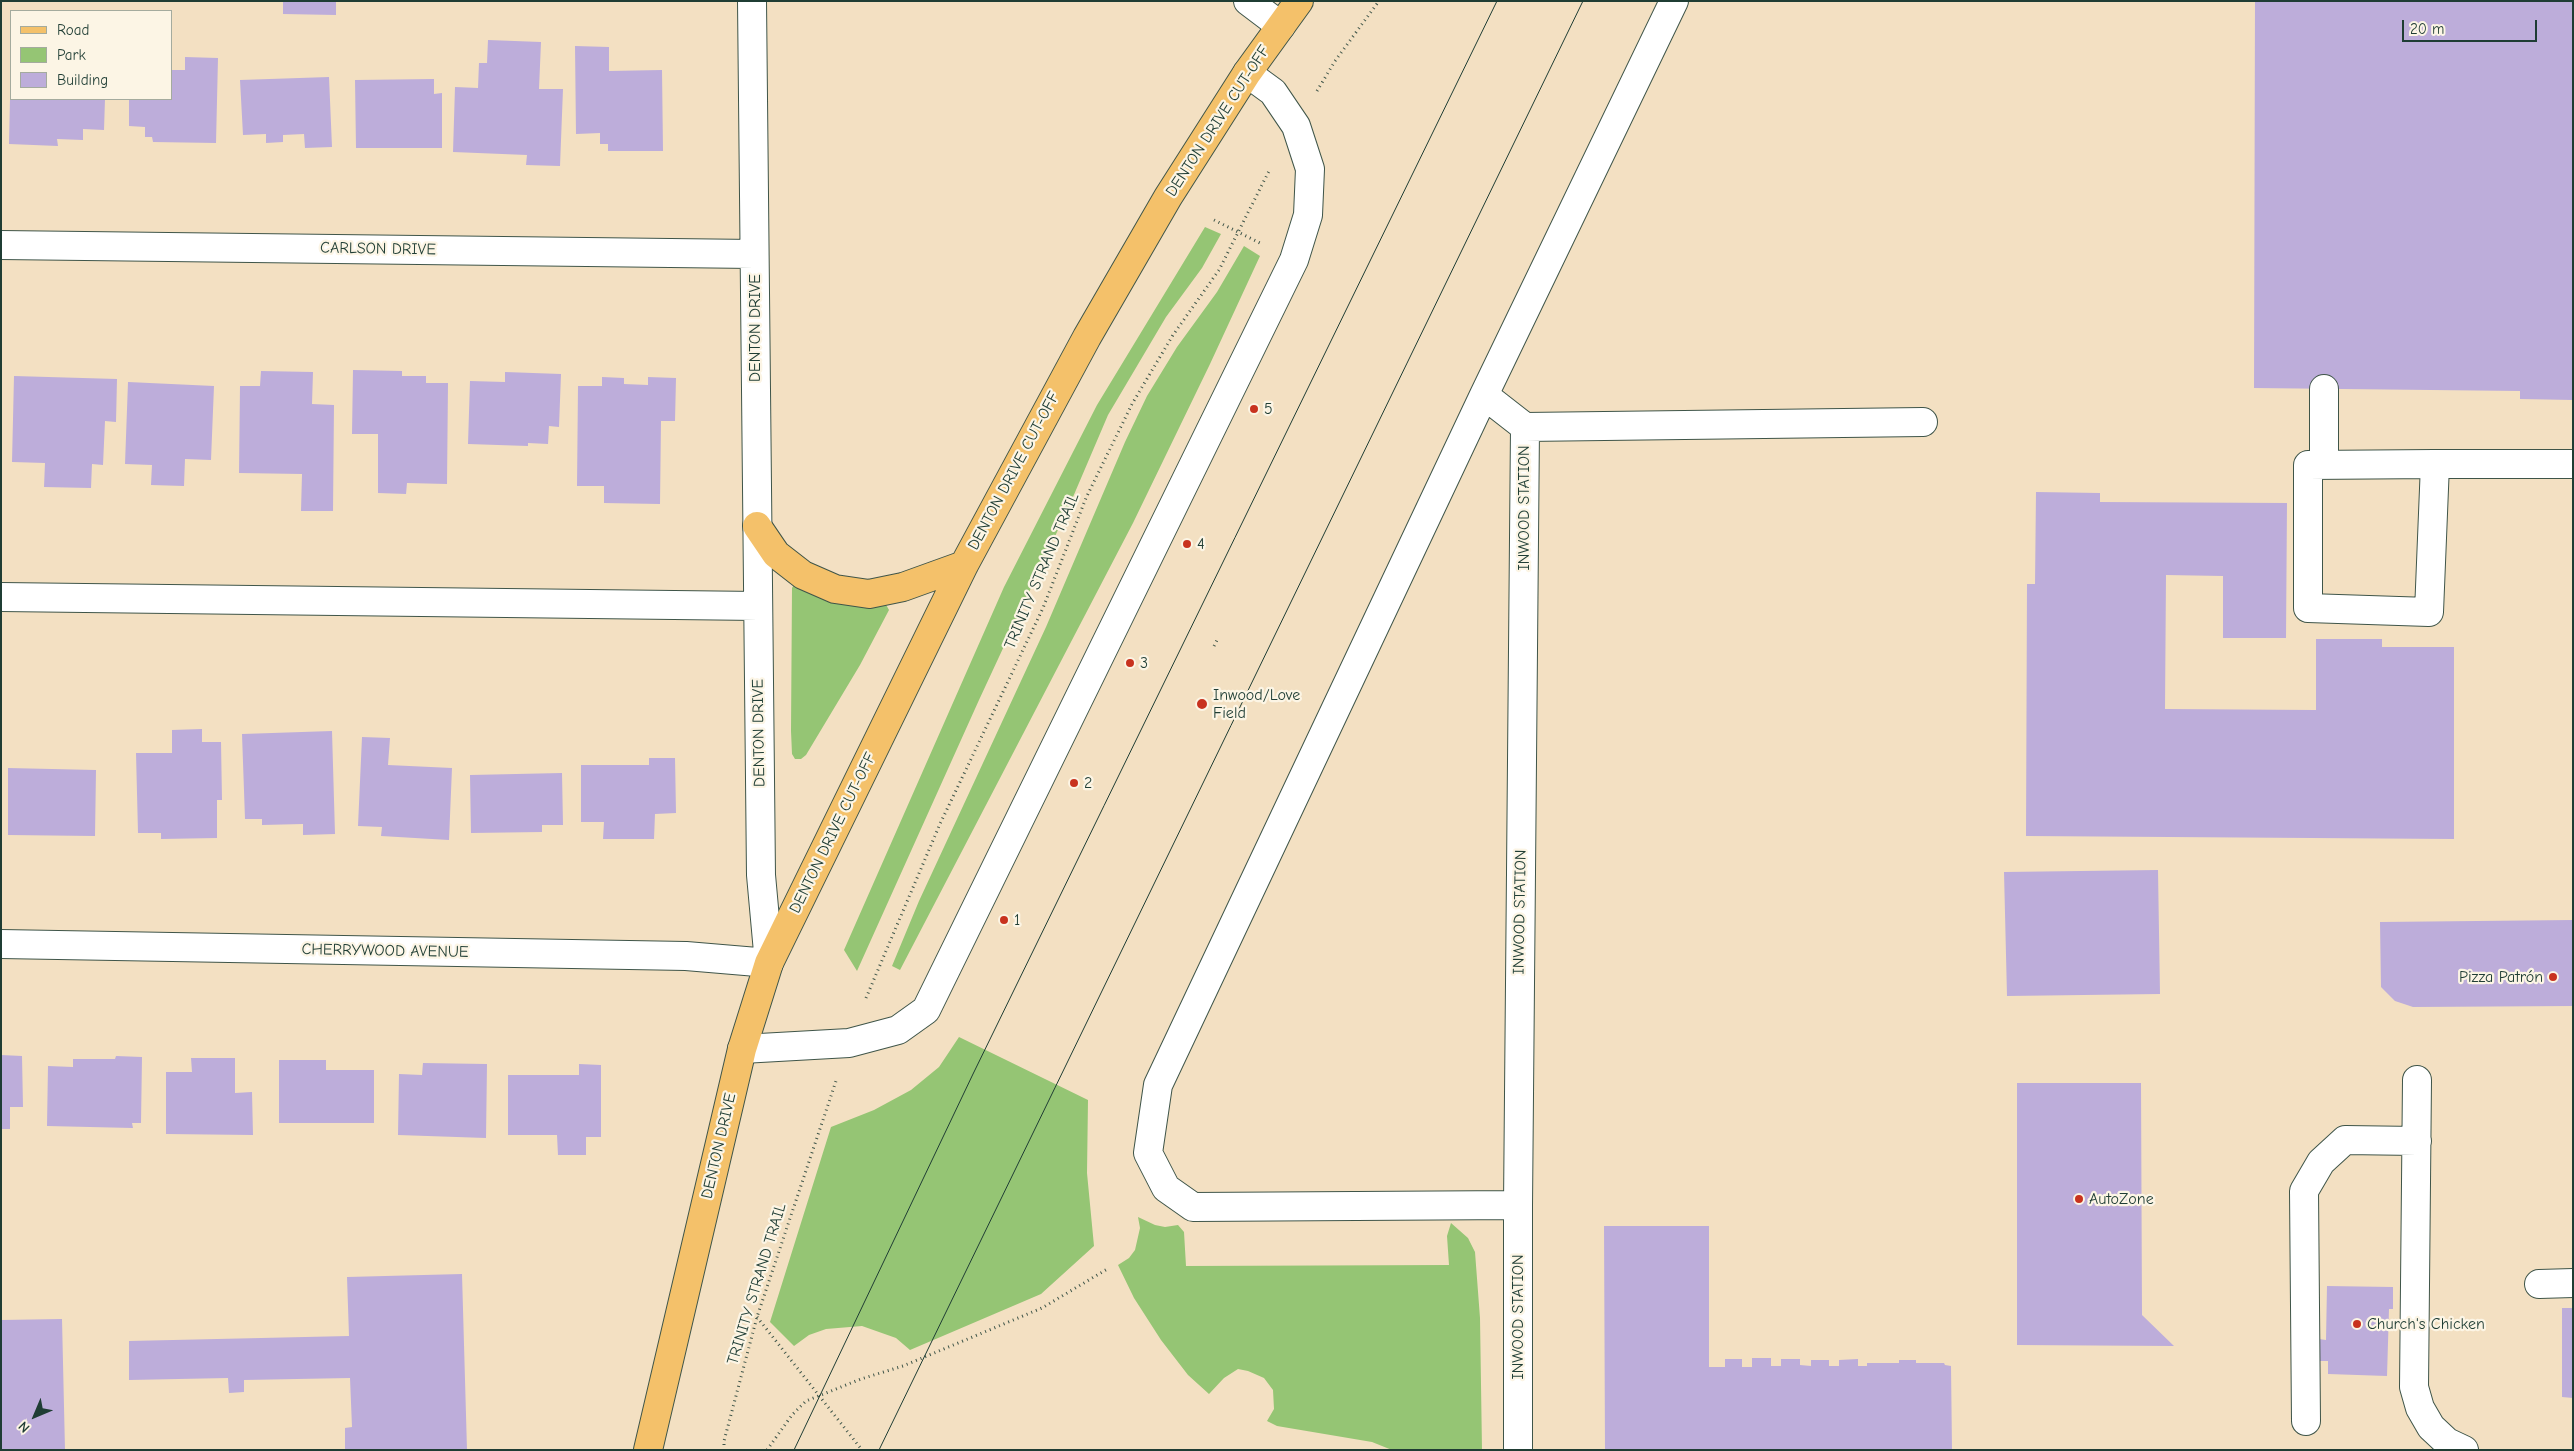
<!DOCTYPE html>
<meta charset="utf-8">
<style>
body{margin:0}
#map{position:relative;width:2574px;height:1451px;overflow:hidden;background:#f3e0c2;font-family:"Comic Neue",sans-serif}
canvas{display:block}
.frame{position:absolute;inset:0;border:2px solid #1f3d34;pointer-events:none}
.legend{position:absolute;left:10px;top:10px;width:162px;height:90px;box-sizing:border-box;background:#fcf5e5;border:1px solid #a4ab9e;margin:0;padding:6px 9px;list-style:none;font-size:15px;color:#1f3d34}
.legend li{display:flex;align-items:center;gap:10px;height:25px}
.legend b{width:25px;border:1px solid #a4ab9e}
.north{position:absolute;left:10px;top:1391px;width:50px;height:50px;-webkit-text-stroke:4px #fcf5e5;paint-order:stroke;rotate:225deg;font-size:14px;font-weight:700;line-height:20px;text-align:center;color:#1f3d34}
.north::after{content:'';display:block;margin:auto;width:18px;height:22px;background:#1f3d34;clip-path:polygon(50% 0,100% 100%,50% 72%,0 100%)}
.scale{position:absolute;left:2402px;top:20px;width:135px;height:22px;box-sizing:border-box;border:2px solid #1f3d34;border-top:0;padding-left:6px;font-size:15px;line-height:18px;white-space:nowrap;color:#1f3d34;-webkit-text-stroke:4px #fcf5e5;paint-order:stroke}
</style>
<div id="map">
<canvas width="2574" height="1451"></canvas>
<div class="frame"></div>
<ul class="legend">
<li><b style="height:6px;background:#f4c16a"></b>Road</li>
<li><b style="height:14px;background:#95c574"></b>Park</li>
<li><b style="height:14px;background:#bdadda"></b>Building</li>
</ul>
<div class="north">N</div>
<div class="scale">20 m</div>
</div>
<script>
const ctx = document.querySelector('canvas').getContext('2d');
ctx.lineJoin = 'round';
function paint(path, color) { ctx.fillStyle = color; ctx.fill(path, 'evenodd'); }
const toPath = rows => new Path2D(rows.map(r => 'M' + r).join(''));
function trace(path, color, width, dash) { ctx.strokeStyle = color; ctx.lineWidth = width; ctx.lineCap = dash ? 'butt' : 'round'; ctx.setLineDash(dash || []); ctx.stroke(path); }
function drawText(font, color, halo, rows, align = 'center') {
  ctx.font = font + ' "Comic Neue",sans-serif'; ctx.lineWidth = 4.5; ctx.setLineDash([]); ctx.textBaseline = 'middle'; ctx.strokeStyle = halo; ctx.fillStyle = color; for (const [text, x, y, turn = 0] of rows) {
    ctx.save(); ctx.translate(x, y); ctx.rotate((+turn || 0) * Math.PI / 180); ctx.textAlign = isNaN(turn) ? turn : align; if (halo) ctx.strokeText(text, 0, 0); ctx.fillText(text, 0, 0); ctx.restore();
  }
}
const green = toPath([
 [1205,227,1221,234,1202,268,1166,317,1108,415,1070,504,979,700,857,971,844,950,1004,587,1097,405],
 [1244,246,1260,256,1210,364,1133,523,900,970,892,966,919,901,1046,627,1125,442,1147,396,1177,347,1217,292],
 [796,581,884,601,889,610,860,665,806,755,801,759,795,759,792,754,791,731,792,588],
 [959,1037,1088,1100,1087,1173,1094,1246,1041,1294,910,1350,896,1338,862,1326,826,1329,809,1335,794,1346,770,1322,831,1127,874,1110,911,1090,939,1067],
 [1138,1217,1155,1225,1165,1227,1178,1225,1184,1232,1186,1266,1449,1265,1447,1236,1451,1223,1468,1238,1475,1252,1480,1318,1482,1450,1392,1450,1372,1442,1277,1426,1267,1421,1274,1409,1273,1390,1264,1378,1248,1371,1238,1369,1224,1378,1209,1394,1188,1375,1161,1340,1134,1298,1118,1265,1129,1258,1135,1250,1140,1228]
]);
const building = toPath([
 [283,1,336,1,336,15,283,14],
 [2255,1,2573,1,2573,400,2520,399,2520,391,2254,388],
 [488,40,541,42,539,89,563,89,560,166,526,165,527,155,453,152,455,87,478,88,479,63,487,63],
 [575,46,609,47,609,71,662,70,663,151,608,151,608,144,600,144,600,133,576,134],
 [185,57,218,58,216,143,153,142,152,137,145,137,145,127,129,126,129,99,171,99,171,70,185,70],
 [329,77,332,147,305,148,304,134,283,135,283,142,266,143,266,134,243,135,240,80],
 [434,79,434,94,442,93,442,148,356,148,355,80],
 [10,99,105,99,104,130,83,129,83,140,57,139,58,146,9,144],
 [353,370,402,371,402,376,426,376,426,383,448,383,447,484,407,483,406,494,378,493,378,434,352,434],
 [261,371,313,372,312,404,334,405,333,511,301,511,302,474,239,473,240,386,260,386],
 [505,372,561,374,559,427,549,426,548,444,528,443,528,446,468,444,470,381,505,382],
 [14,376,117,379,116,422,105,421,103,465,92,464,91,488,44,487,45,463,12,462],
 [602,377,624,378,624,384,648,385,648,377,676,378,675,421,661,421,660,504,604,503,604,486,577,486,578,386,602,386],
 [128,382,214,386,211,460,185,459,184,486,151,485,152,465,125,464],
 [2036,492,2100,493,2100,502,2287,503,2286,638,2223,638,2223,576,2166,575,2165,709,2316,710,2316,639,2382,639,2382,647,2454,647,2454,839,2026,836,2027,584,2035,584],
 [202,729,202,742,221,742,222,800,217,800,217,838,161,839,161,833,138,833,136,753,172,753,172,730],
 [332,731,335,834,303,835,303,824,262,825,262,819,245,819,242,734],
 [362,737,390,738,388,765,452,768,449,840,381,836,382,827,358,826],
 [649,758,675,758,676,813,655,814,654,839,603,839,604,822,581,822,581,765,649,765],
 [8,768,96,770,95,836,8,835],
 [562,773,563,825,542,825,542,832,471,833,470,775],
 [2158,870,2160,994,2007,996,2004,872],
 [2573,920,2573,1006,2413,1007,2395,1001,2381,987,2380,922],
 [1,1055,22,1056,23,1107,10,1107,10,1129,1,1129],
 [116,1056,142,1057,141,1123,132,1123,133,1128,47,1126,48,1066,73,1067,73,1059,115,1059],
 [191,1058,235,1058,235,1093,252,1092,253,1135,166,1134,166,1072,192,1072],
 [279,1060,326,1060,326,1070,374,1070,374,1123,279,1123],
 [423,1063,487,1064,486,1138,398,1135,399,1074,422,1075],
 [579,1064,601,1065,601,1137,586,1137,586,1155,558,1155,557,1135,508,1135,508,1075,579,1075],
 [2017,1083,2141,1083,2142,1315,2174,1346,2017,1345],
 [1604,1226,1709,1226,1709,1367,1725,1367,1725,1359,1742,1359,1742,1367,1752,1367,1752,1358,1771,1358,1771,1366,1781,1366,1781,1359,1800,1359,1800,1365,1811,1366,1811,1360,1829,1360,1829,1366,1839,1366,1839,1360,1858,1359,1858,1366,1867,1366,1867,1363,1899,1363,1899,1360,1916,1360,1916,1363,1944,1363,1945,1365,1951,1366,1952,1450,1605,1450],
 [462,1274,467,1450,345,1450,345,1428,352,1427,350,1378,244,1380,244,1392,229,1393,228,1378,129,1380,129,1341,349,1336,347,1277],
 [2327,1286,2393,1287,2393,1309,2389,1309,2387,1376,2328,1374,2328,1361,2319,1361,2319,1339,2326,1340],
 [2562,1308,2573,1308,2573,1398,2562,1397],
 [62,1319,65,1450,1,1450,1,1320]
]);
const path = toPath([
 [1317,91,1335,61,1379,1],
 [1214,220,1260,243],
 [1214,646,1217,640],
 [866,998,940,824,1043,608,1086,498,1132,404,1173,335,1219,270,1270,169],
 [757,1317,862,1450],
 [724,1450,724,1441,757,1317,836,1081],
 [767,1450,792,1415,806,1401,861,1379,903,1366,1042,1308,1109,1268]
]);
const minor = toPath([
 [1248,1,1281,26],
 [1,245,754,254],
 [2324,389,2324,465],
 [1484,395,1525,427,1518,1205,1518,1450],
 [1525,427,1923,422],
 [2435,464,2429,612,2308,608,2308,465,2435,464,2573,464],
 [1,597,758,606],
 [1,944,686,956,769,963,761,875,752,1],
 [742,1049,849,1043,898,1030,926,1010,1294,260,1308,215,1310,169,1296,126,1273,92,1247,73],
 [2417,1080,2414,1387,2420,1408,2431,1427,2447,1442,2464,1450],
 [1518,1205,1193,1207,1166,1188,1148,1153,1158,1085,1484,395,1674,1],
 [2539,1284,2573,1283],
 [2306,1421,2304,1191,2321,1162,2345,1140,2417,1141]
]);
const major = toPath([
 [757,526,776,554,803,575,835,589,869,594,903,587,964,565],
 [648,1450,742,1049,769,963,964,565,1087,337,1168,197,1247,73,1299,1]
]);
const tram = toPath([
 [794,1450,973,1074,1497,1],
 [879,1450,1583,1]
]);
const markers = [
 [1254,409,5,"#c8321e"],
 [1187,544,5,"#c8321e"],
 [1130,663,5,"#c8321e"],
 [1202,704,6,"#c8321e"],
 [1074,783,5,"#c8321e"],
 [1004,920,5,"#c8321e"],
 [2553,977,5,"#c8321e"],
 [2079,1199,5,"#c8321e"],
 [2357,1324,5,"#c8321e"]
];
const streetNames = [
 ["DENTON DRIVE CUT-OFF",1218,121,-57],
 ["CARLSON DRIVE",378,249,1],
 ["DENTON DRIVE",755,328,-90],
 ["DENTON DRIVE CUT-OFF",1014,471,-62],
 ["INWOOD STATION",1524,508,-90],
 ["TRINITY STRAND TRAIL",1042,571,-67],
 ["DENTON DRIVE",759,733,-91],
 ["DENTON DRIVE CUT-OFF",833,833,-64],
 ["INWOOD STATION",1520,912,-89],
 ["CHERRYWOOD AVENUE",385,951,1],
 ["DENTON DRIVE",719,1146,-77],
 ["TRINITY STRAND TRAIL",757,1284,-73],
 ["INWOOD STATION",1518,1317,-90]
];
const poiNames = [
 ["5",1264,409],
 ["4",1197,544],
 ["3",1140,663],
 ["Inwood/Love",1213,695],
 ["Field",1213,713],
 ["2",1084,783],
 ["1",1014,920],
 ["Pizza Patrón",2543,977,"right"],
 ["AutoZone",2089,1199],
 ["Church's Chicken",2367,1324]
];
paint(green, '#95c574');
paint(building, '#bdadda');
trace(minor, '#3f5549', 30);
trace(major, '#3f5549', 30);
trace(path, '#3f5549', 3, [1, 4]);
trace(minor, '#fff', 28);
trace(major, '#f4c16a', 28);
trace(tram, '#1f3d34', 1);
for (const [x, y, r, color] of markers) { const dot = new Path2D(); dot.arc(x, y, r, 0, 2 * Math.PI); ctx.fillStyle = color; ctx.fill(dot); trace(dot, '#fcf5e5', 2); }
drawText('16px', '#1f3d34', '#fcf5e5', streetNames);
drawText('16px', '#1f3d34', '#fcf5e5', poiNames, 'left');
</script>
